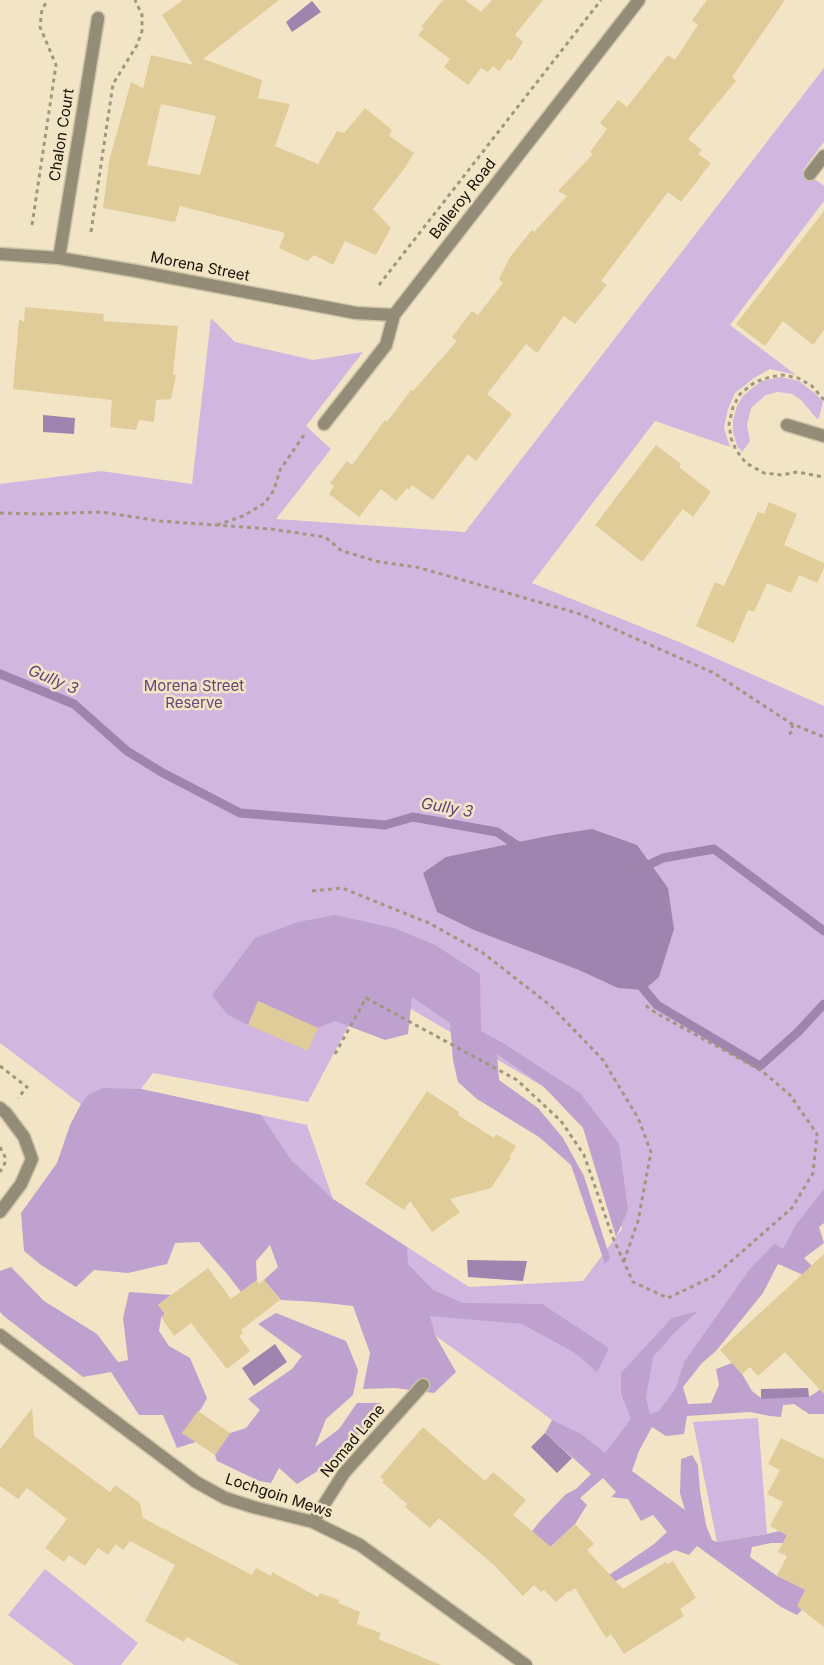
<!DOCTYPE html>
<style>
body{margin:0}
canvas{display:block;background:#f1e5c5}
</style>
<canvas width="824" height="1665"></canvas>
<script>
const ctx = document.querySelector('canvas').getContext('2d');
ctx.lineJoin = 'round';
function paint(path, color) { ctx.fillStyle = color; ctx.fill(path, 'evenodd'); }
const toPath = rows => new Path2D(rows.map(r => 'M' + r).join(''));
function trace(path, color, width, dash) { ctx.strokeStyle = color; ctx.lineWidth = width; ctx.lineCap = dash ? 'butt' : 'round'; ctx.setLineDash(dash || []); ctx.stroke(path); }
function drawText(font, color, halo, rows, align = 'center') {
  ctx.font = font + ' Inter,sans-serif'; ctx.lineWidth = 5; ctx.setLineDash([]); ctx.textBaseline = 'middle'; ctx.strokeStyle = halo; ctx.fillStyle = color; for (const [text, x, y, turn = 0] of rows) {
    ctx.save(); ctx.translate(x, y); ctx.rotate((+turn || 0) * Math.PI / 180); ctx.textAlign = isNaN(turn) ? turn : align; if (halo) ctx.strokeText(text, 0, 0); ctx.fillText(text, 0, 0); ctx.restore();
  }
}
const green = toPath([
 [824,68,824,142,803,170,824,186,824,201,730,325,796,375,770,369,754,378,735,393,728,409,724,428,730,447,655,421,532,583,679,642,824,706,824,1204,618,1471,540,1411,124,1111,111,1127,0,1043,0,484,101,471,192,484,211,318,235,342,313,360,363,352,306,426,331,449,276,519,465,532],
 [370,985,544,1087,589,1126,622,1229,583,1281,469,1287,333,1199,307,1125,141,1089,153,1073,308,1102],
 [781,377,799,381,817,395,823,402,819,418,817,419,801,400,792,394,778,392,766,395,751,408,747,425,750,441,742,452,737,446,733,432,733,421,737,406,743,396,755,386,762,381],
 [758,1418,767,1534,717,1542,693,1422],
 [45,1569,138,1643,121,1665,74,1665,8,1615]
]);
const forest = toPath([
 [335,915,394,928,435,945,480,974,481,1031,503,1043,580,1093,619,1144,628,1210,616,1237,583,1128,544,1087,497,1054,499,1080,538,1108,563,1138,584,1176,610,1258,605,1264,571,1165,539,1137,477,1099,458,1082,453,1060,450,1023,412,997,408,1034,385,1040,335,1021,318,1028,258,1001,248,1025,228,1015,212,995,255,938,298,922],
 [103,1088,141,1089,261,1115,291,1160,333,1199,407,1247,408,1264,433,1290,463,1303,542,1304,609,1348,597,1372,575,1353,522,1324,430,1316,435,1335,456,1372,434,1393,395,1388,363,1389,370,1353,353,1306,317,1302,281,1300,264,1280,278,1267,270,1245,256,1261,257,1280,241,1292,228,1275,199,1242,175,1243,167,1264,128,1273,94,1270,76,1287,41,1265,24,1251,21,1213,57,1163,70,1125,81,1104,88,1095],
 [824,1189,824,1223,819,1227,824,1243,804,1258,824,1278,819,1279,801,1274,778,1264,763,1293,716,1351,702,1363,683,1387,688,1404,711,1403,719,1385,716,1369,732,1363,742,1374,752,1391,761,1398,809,1397,824,1387,824,1414,809,1414,794,1404,783,1405,781,1417,770,1416,750,1412,687,1416,684,1434,666,1436,652,1427,639,1451,632,1471,685,1510,680,1493,681,1459,692,1455,698,1465,700,1491,706,1525,712,1540,717,1542,767,1534,779,1531,787,1535,783,1543,771,1543,752,1547,750,1557,777,1576,806,1589,801,1611,797,1615,781,1607,697,1546,689,1555,675,1550,614,1582,599,1582,654,1544,667,1532,653,1515,641,1521,628,1499,611,1497,616,1492,603,1478,580,1498,587,1505,575,1524,544,1553,528,1536,541,1520,566,1494,576,1489,591,1474,545,1433,552,1420,581,1434,605,1453,631,1419,621,1393,621,1373,672,1318,698,1311,677,1330,653,1357,646,1398,650,1414,659,1411,676,1388,684,1362,750,1269,774,1244,783,1249,795,1226],
 [11,1267,44,1301,97,1334,118,1362,128,1360,123,1318,129,1292,171,1295,158,1305,165,1314,161,1318,159,1331,169,1346,190,1358,207,1398,201,1409,182,1433,196,1442,177,1448,163,1415,139,1415,111,1372,83,1377,5,1317,0,1312,0,1271],
 [276,1313,346,1341,358,1370,353,1395,326,1419,315,1447,339,1429,357,1403,381,1403,374,1416,340,1457,297,1484,279,1468,271,1483,259,1481,217,1461,215,1455,230,1433,246,1428,260,1410,248,1399,292,1369,302,1356,258,1324]
]);
const water = toPath([
 [312,1,321,12,292,32,286,22],
 [43,415,75,418,74,434,43,432],
 [592,829,637,845,668,888,674,929,659,977,644,990,618,988,579,970,474,930,437,912,423,873,446,857,553,835],
 [467,1260,527,1261,523,1281,468,1277],
 [275,1344,287,1362,254,1386,242,1368],
 [808,1388,809,1397,761,1399,761,1389],
 [545,1433,572,1458,557,1473,531,1447]
]);
const stream = toPath([
 [0,674,74,704,127,751,163,773,240,813,385,825,413,817,497,832,524,850],
 [640,869,663,858,714,849,824,931],
 [637,981,657,1005,760,1066,798,1032,824,1004]
]);
const building = toPath([
 [183,0,279,0,203,59,262,80,258,98,290,104,275,146,318,164,337,131,344,133,365,108,392,130,389,136,414,153,404,169,373,209,391,228,376,255,345,241,333,265,314,255,307,261,279,248,285,233,180,206,175,222,103,208,109,161,131,82,143,88,151,55,193,65,162,15],
 [161,104,216,116,200,175,147,165],
 [443,0,465,0,481,12,492,0,543,0,515,35,523,42,511,61,508,59,499,71,493,66,488,72,481,68,468,85,444,67,450,59,418,35,424,28,421,27],
 [707,0,785,0,732,77,736,81,688,139,702,150,698,154,711,163,681,202,668,192,601,281,607,285,575,324,564,316,537,353,526,344,487,394,512,414,476,461,468,454,433,500,412,485,409,490,407,488,396,501,381,489,359,517,329,494,334,486,330,483,347,461,352,465,385,420,387,422,411,390,413,391,457,341,452,337,472,311,478,315,503,283,499,279,510,257,532,230,534,232,567,196,558,191,593,154,590,152,607,129,600,123,618,100,627,107,668,55,675,60,698,25,692,20],
 [824,211,824,330,813,345,783,321,765,346,736,324],
 [25,307,104,314,103,321,178,326,173,374,176,375,171,399,156,400,154,422,139,420,136,430,110,427,112,400,13,389,19,319,24,322],
 [656,445,681,464,679,467,711,492,693,517,683,509,642,562,595,525],
 [769,502,797,514,784,545,824,563,824,568,817,583,799,575,791,593,767,583,754,612,748,610,734,643,696,626,715,582,724,586,758,512,764,514],
 [258,1001,318,1028,308,1051,248,1025],
 [427,1091,459,1112,458,1115,494,1138,496,1134,516,1146,509,1157,511,1158,491,1188,450,1199,460,1212,432,1232,410,1201,404,1210,365,1184],
 [824,1254,824,1394,785,1352,758,1376,750,1367,742,1374,720,1350],
 [208,1268,231,1299,257,1280,259,1284,264,1280,280,1300,241,1330,243,1333,239,1336,250,1351,227,1369,191,1323,174,1336,161,1317,165,1314,158,1305],
 [32,1408,34,1436,110,1492,115,1485,140,1503,143,1518,252,1575,256,1568,271,1576,272,1572,318,1597,320,1593,339,1600,338,1603,360,1612,357,1624,381,1633,378,1639,441,1665,239,1665,187,1637,184,1642,145,1621,175,1565,130,1541,123,1550,116,1544,108,1555,98,1548,85,1566,69,1555,64,1562,45,1548,67,1519,27,1488,18,1499,0,1486,0,1449],
 [198,1411,230,1433,215,1455,182,1433],
 [423,1427,485,1481,493,1472,526,1500,513,1515,551,1547,575,1524,594,1544,587,1550,623,1589,666,1562,668,1564,673,1561,696,1598,680,1609,684,1616,624,1654,611,1634,606,1638,575,1588,570,1592,568,1591,556,1602,544,1590,541,1592,534,1585,523,1596,496,1567,439,1518,430,1528,405,1507,407,1504,382,1482,384,1480,380,1477],
 [781,1438,824,1459,824,1627,797,1606,805,1590,777,1576,787,1556,778,1552,787,1535,770,1526,783,1502,767,1494,780,1470,768,1464]
]);
const path = toPath([
 [32,225,56,65,40,27,42,9,48,0],
 [91,232,113,84,137,45,142,31,142,15,135,0],
 [379,285,601,0],
 [824,400,812,386,798,378,783,375,770,377,755,382,740,394,733,407,729,424,731,438,736,450,746,463,764,473,782,475,797,472,824,477],
 [0,513,42,514,101,512,160,521,271,529,325,537,342,551,380,562,416,567,470,582,580,614,714,673,792,724,824,737],
 [217,525,243,516,265,503,274,490,280,470,306,432],
 [789,734,793,731,792,724],
 [312,891,342,888,429,923,483,953,551,1006,603,1060,638,1118,651,1152,638,1221,624,1261],
 [335,1054,366,998,517,1080,561,1121,584,1155,613,1238,633,1282,668,1298,714,1276,792,1208,813,1173,817,1134,790,1095,762,1071,656,1013,645,1005],
 [0,1066,27,1087,18,1098],
 [0,1147,5,1157,5,1163,0,1172]
]);
const minor = toPath([
 [810,174,824,156],
 [0,254,59,258,136,271,356,313,394,315],
 [59,258,98,18],
 [324,424,386,345,394,315,639,0],
 [787,425,824,436],
 [0,1108,6,1113,24,1137,32,1159,21,1184,0,1212],
 [0,1335,196,1482,225,1498,253,1507,313,1522,360,1545,526,1665],
 [313,1522,344,1473,423,1385]
]);
const streetNames = [
 ["Chalon Court",62,135,-81],
 ["Balleroy Road",463,199,-52],
 ["Morena Street",200,267,11],
 ["Nomad Lane",353,1441,-50],
 ["Lochgoin Mews",279,1496,18]
];
const parkNames = [
 ["Morena Street",194,686],
 ["Reserve",194,703]
];
const waterNames = [
 ["Gully 3",53,680,23],
 ["Gully 3",447,808,10]
];
paint(green, '#d1b7e0');
paint(forest, '#bea1ce');
paint(water, '#9f84af');
trace(stream, '#9f84af', 9);
paint(building, '#dfcc99');
trace(minor, '#cdc3a6', 15);
trace(path, '#a0977f', 3, [4, 4]);
trace(minor, '#948c77', 12);
drawText('15px', '#130f04', '#f1e5c5', streetNames);
drawText('15px', '#69437c', '#f1e5c5', parkNames);
drawText('italic 16px', '#664079', '#f1e5c5', waterNames);
</script>
